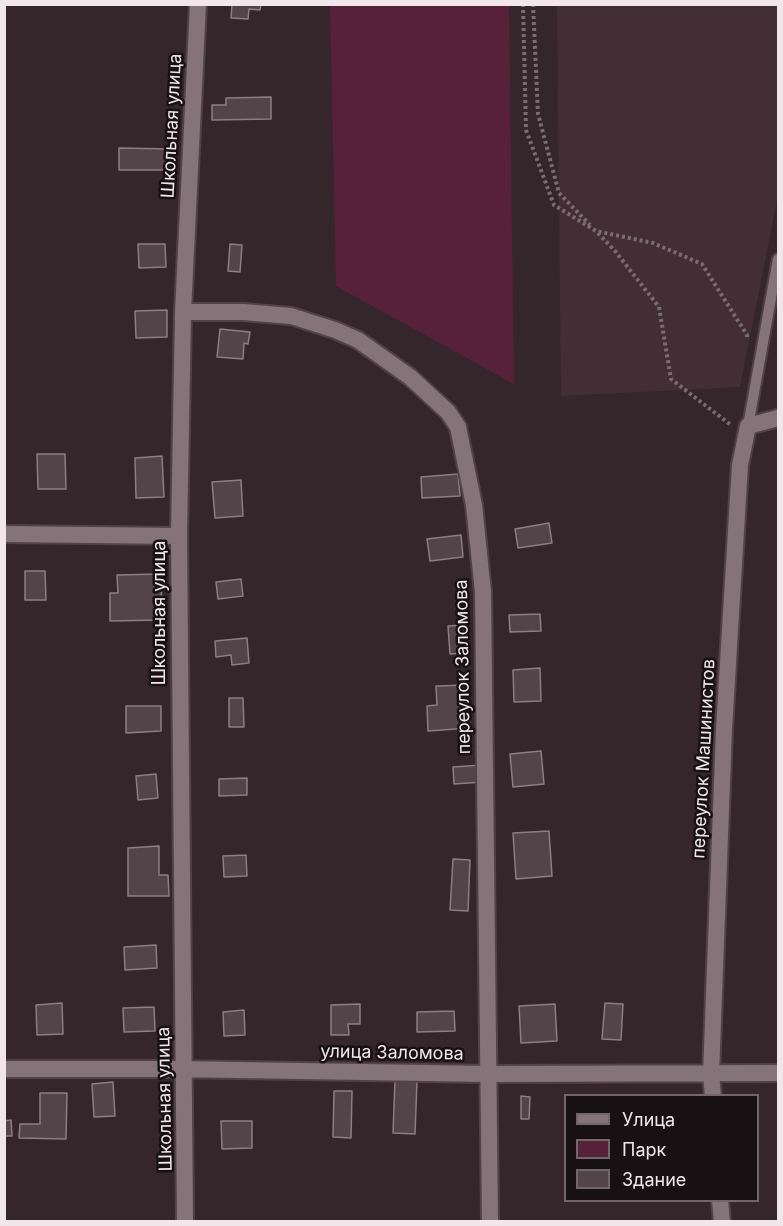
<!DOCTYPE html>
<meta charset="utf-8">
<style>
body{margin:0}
#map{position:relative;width:783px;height:1226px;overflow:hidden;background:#35262c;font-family:Inter,sans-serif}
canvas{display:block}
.frame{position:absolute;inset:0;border:6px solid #f1e7eb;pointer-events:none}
.legend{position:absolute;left:564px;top:1094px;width:195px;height:108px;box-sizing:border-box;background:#181114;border:2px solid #6f676a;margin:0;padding:8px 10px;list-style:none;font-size:18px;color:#f1e7eb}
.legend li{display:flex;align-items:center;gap:12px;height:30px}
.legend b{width:30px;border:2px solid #6f676a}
</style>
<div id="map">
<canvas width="783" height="1226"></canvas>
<div class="frame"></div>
<ul class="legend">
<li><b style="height:8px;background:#847379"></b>Улица</li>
<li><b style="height:16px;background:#562139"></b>Парк</li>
<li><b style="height:16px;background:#534449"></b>Здание</li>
</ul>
</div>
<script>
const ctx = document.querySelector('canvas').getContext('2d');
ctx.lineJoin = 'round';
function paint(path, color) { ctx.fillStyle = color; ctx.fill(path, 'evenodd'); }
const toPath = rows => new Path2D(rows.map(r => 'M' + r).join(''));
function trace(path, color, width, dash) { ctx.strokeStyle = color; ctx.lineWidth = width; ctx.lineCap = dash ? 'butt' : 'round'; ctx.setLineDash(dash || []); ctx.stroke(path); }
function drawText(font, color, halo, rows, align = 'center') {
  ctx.font = font + ' Inter,sans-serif'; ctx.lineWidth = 5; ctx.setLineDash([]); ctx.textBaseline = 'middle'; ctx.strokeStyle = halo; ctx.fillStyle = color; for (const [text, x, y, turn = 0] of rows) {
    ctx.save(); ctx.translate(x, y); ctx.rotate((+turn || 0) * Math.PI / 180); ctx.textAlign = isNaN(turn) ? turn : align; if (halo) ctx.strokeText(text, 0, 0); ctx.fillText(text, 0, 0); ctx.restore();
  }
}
const built = toPath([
 [557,5,778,5,778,195,740,387,561,396]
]);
const green = toPath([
 [330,5,509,5,514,384,336,286]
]);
const building = toPath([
 [232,4,261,4,260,10,249,9,248,19,231,18,232,4],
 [271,97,271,119,212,120,212,105,226,105,226,98,271,97],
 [119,148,172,149,172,170,119,170,119,148],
 [138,244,165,244,166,267,139,268,138,244],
 [230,244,242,245,240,272,228,271,230,244],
 [167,310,167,337,136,338,135,311,167,310],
 [220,329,250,332,248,344,244,343,243,359,217,357,220,329],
 [37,454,65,454,66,489,38,489,37,454],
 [162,456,164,497,136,498,135,458,162,456],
 [458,474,460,496,422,498,421,477,458,474],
 [241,480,243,516,215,518,212,482,241,480],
 [549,523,552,543,518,548,515,529,549,523],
 [461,535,463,557,430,561,427,539,461,535],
 [25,571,45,571,46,600,25,600,25,571],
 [161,574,162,620,110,621,110,593,118,593,117,575,161,574],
 [241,579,243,596,218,599,216,582,241,579],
 [540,614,541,631,510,632,509,615,540,614],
 [463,625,466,653,450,654,448,626,463,625],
 [247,638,249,663,232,665,231,655,216,657,215,641,247,638],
 [540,668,541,701,514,702,513,670,540,668],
 [468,685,470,728,428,731,427,706,437,705,436,686,468,685],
 [229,698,243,698,244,727,229,727,229,698],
 [126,706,161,706,161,731,126,733,126,706],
 [541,751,544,784,513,787,510,754,541,751],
 [482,765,483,782,454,784,453,767,482,765],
 [156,774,158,798,138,800,136,776,156,774],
 [247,778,247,795,219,796,219,779,247,778],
 [549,831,552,876,516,879,513,833,549,831],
 [159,846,159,875,168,875,169,896,128,896,128,848,159,846],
 [246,855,247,876,224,877,223,856,246,855],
 [453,859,470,860,468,911,450,910,453,859],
 [156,945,157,968,125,970,124,947,156,945],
 [62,1003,63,1034,37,1035,36,1005,62,1003],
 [605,1003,623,1004,621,1040,602,1039,605,1003],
 [360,1004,360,1024,348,1024,349,1035,331,1035,331,1005,360,1004],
 [555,1004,557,1041,521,1043,519,1006,555,1004],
 [154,1007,155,1031,124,1032,123,1008,154,1007],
 [244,1010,245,1035,224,1036,223,1012,244,1010],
 [454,1011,455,1031,417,1032,417,1012,454,1011],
 [395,1080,417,1081,415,1134,393,1133,395,1080],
 [113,1082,115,1116,94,1117,92,1084,113,1082],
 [334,1091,352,1091,351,1138,333,1137,334,1091],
 [40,1093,67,1093,66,1139,19,1138,20,1124,40,1124,40,1093],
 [521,1096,530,1097,529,1119,521,1119,521,1096],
 [11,1120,12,1136,4,1136,4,1121,11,1120],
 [221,1121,252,1121,252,1148,222,1149,221,1121]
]);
const path = toPath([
 [523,4,526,130,554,205,596,231,653,243,702,264,747,335,747,338],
 [533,4,538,114,559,193,590,225],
 [598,233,615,251,659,307,671,379,731,425]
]);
const service = toPath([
 [748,426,778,259]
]);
const minor = toPath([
 [183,312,243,312,291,316,335,330,358,340,410,377,448,412,458,427,474,505,483,592,490,1222],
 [4,534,179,536],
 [4,1069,176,1069,488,1074,778,1073],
 [713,1096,711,1075,724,729,740,465,748,426,778,418],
 [720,1200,722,1222],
 [185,1222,179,536,183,312,198,4]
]);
const streetNames = [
 ["Школьная улица",172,126,-87],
 ["Школьная улица",160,613,-90],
 ["переулок Заломова",463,667,-91],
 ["переулок Машинистов",704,759,-87],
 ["улица Заломова",392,1053,1],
 ["Школьная улица",165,1099,-91]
];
paint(built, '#432e36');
paint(green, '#562139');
paint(building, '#534449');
trace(building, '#8e7d83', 1.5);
trace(service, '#4f4348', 14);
trace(minor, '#4f4348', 20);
trace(path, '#796c72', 4, [3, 3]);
trace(service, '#847379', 10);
trace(minor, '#847379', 16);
drawText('18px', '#f1e7eb', '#181114', streetNames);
</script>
